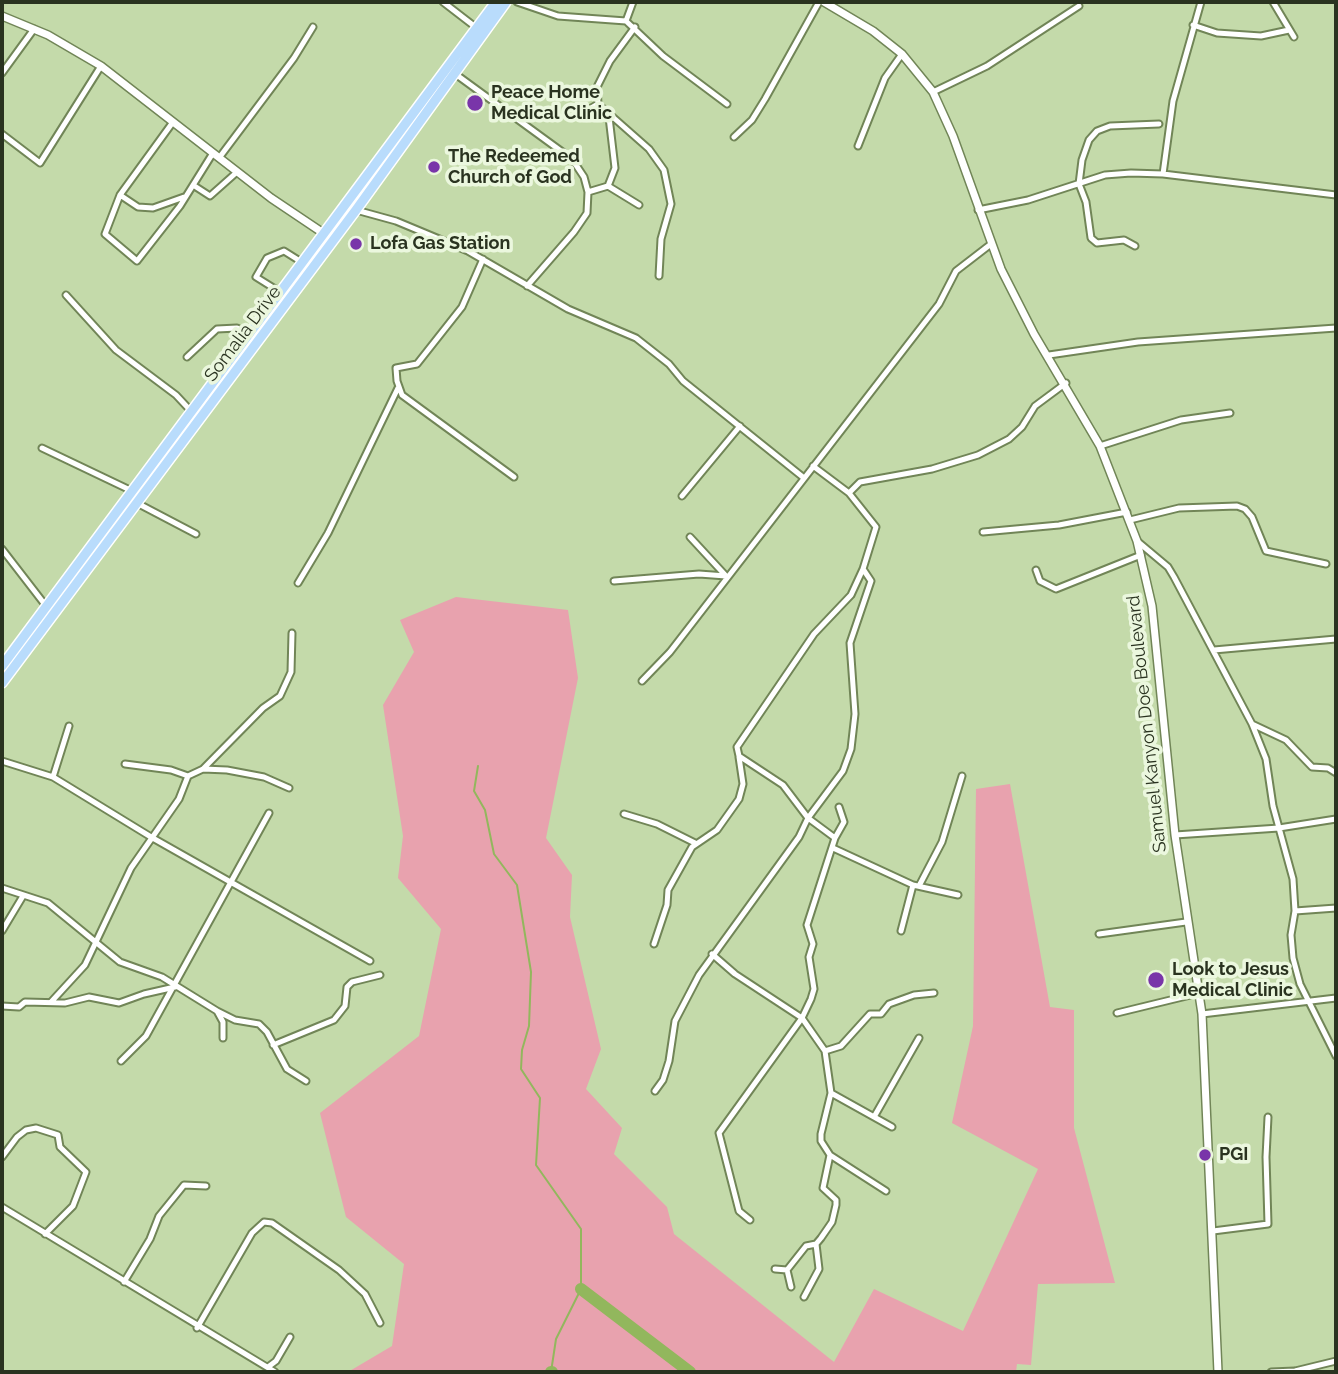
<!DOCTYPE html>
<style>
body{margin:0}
#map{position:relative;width:1338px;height:1374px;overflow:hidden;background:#c4daaa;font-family:Raleway,sans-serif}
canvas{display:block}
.frame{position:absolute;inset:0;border:4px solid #2a3320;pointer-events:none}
</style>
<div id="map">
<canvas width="1338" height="1374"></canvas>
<div class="frame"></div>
</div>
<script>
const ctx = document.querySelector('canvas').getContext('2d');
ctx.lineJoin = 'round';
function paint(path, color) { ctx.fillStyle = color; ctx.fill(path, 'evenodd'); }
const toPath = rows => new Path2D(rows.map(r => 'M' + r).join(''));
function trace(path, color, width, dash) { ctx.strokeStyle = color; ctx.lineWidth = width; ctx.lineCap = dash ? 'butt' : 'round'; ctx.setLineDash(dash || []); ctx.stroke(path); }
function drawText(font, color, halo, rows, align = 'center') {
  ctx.font = font + ' Raleway,sans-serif'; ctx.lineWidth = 7; ctx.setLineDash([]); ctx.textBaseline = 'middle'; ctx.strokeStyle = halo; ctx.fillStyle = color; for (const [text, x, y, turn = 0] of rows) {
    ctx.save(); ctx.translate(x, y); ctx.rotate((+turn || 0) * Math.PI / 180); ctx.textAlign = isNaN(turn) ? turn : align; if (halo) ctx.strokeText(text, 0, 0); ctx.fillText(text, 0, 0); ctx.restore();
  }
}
const green = toPath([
 [456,597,568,610,578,678,546,838,572,875,570,917,601,1049,586,1089,622,1128,614,1154,667,1207,674,1234,834,1362,874,1289,963,1331,1038,1169,952,1123,973,1026,976,789,1010,784,1050,1007,1074,1010,1074,1128,1115,1283,1038,1284,1031,1365,1017,1364,1016,1372,348,1372,392,1346,404,1264,346,1217,320,1113,419,1036,441,929,398,878,403,836,383,705,414,652,400,620]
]);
const stream = toPath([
 [478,766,474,791,485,810,494,854,517,885,531,972,529,1026,522,1050,521,1069,540,1098,536,1165,581,1229,581,1289,556,1339,551,1372]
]);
const river = toPath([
 [581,1289,690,1372],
 [551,1372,552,1372]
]);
const minor = toPath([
 [443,2,478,29],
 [517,2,558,16,626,21,663,56,727,104],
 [1273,2,1294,37],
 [626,21,633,2],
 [1193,25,1217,33,1261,36,1289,30],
 [2,73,34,29],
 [454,73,572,159,584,177,588,192,587,213,574,232,527,286],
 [933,92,987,66,1079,6],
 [598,104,597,87,610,61,635,27],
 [588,110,598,104,649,149,664,170,671,204,661,239,659,276],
 [173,122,120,195,105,234,137,261,180,206,213,153],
 [2,134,40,163,101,66],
 [734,137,752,120,765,99,819,2],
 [858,146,885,78,902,54],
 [219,158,294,58,313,27],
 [1163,174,1173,101,1201,2],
 [193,185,210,196,237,172],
 [608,186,639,205],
 [588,192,608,186,615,168,609,117],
 [120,195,138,207,153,208,184,197],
 [356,210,396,221,468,251,568,309,636,338,669,364,683,381,804,478],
 [978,210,1028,200,1105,175,1131,173,1163,174,1336,195],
 [1135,246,1124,240,1097,243,1091,238,1086,202,1079,184,1082,160,1089,140,1097,131,1110,126,1159,124],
 [483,259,462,307,417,364,396,368,397,381,402,395,514,477],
 [280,292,256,277,267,258,284,251,311,268],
 [66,295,116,350,176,395,190,410],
 [1049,355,1138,342,1336,328],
 [187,357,217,329,237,328,249,334],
 [1100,446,1181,420,1230,413],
 [42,448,130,490],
 [849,493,860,482,932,469,978,455,1009,439,1022,427,1035,406,1066,383],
 [682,496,740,426],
 [135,502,196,534],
 [1130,520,1179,508,1237,506,1245,509,1252,517,1266,551,1326,564],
 [983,532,1059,525,1127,512],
 [690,537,726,576],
 [1137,541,1168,567,1174,577,1252,724,1266,759,1273,806,1293,879,1295,911,1291,935,1293,958,1300,984,1336,1056],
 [2,549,46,606],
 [1036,570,1040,581,1056,589,1141,555],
 [614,581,699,574,726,576],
 [298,583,328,533,398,388],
 [1214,650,1336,639],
 [642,681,670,652,939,304,956,271,991,244],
 [1252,724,1286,740,1312,767,1328,768,1336,773],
 [2,761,53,777,151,837,370,961],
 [125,764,171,770,188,776,203,769,227,770,264,777,289,788],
 [203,769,263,708,280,696,291,672,292,633],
 [53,777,69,726],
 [624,814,657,824,695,843],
 [1175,835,1279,828,1336,819],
 [835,838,844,822,839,807],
 [833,848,913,885,958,895],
 [919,886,942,842,962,776],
 [2,888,48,903,120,962,162,977,217,1011],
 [1295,911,1336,908],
 [2,931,23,896],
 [901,931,913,885],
 [1099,934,1186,922],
 [654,944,667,905,668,890,692,847,717,830,739,799,743,784,739,757],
 [712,954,735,974,802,1018,825,1051,831,1093,821,1134,821,1141,830,1155,823,1188,836,1200,836,1205,832,1222,821,1238,816,1244,806,1246,787,1270],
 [52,1001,85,965,131,868,179,799,188,776],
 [2,1006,19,1007,25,1002,65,1003,89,997,119,1003,144,994,175,987],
 [1117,1013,1199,993],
 [1202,1014,1336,998],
 [223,1038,223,1022,217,1011,235,1020,259,1024,267,1032,287,1069,306,1081],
 [273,1045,334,1020,345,1006,347,987,352,982,380,975],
 [825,1051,841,1046,870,1014,881,1014,889,1004,914,995,934,993],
 [121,1061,146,1036,269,813],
 [655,1091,663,1080,669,1061,675,1021,699,975,799,837,808,818,783,785,739,756,737,747,814,634,851,595,863,569],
 [831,1093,892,1127],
 [874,1117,919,1038],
 [830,1155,886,1191],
 [2,1157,17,1137,26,1130,36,1128,58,1135,60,1147,86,1172,73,1206,45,1234],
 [2,1207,275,1372],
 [750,1220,739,1211,719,1133,802,1018,811,999,814,989,809,957,813,944,807,925,835,838,808,818,843,771,851,749,855,714,850,643,871,581,863,569,876,527,849,493,813,466],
 [1213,1231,1268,1224,1266,1157,1268,1117],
 [775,1269,787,1270,791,1287],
 [124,1282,150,1239,159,1216,180,1190,184,1185,206,1186],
 [804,1297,819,1269,816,1244],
 [197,1328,252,1233,264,1222,272,1223,339,1270,365,1294,380,1323],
 [268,1367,276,1361,290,1337],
 [1271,1372,1295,1371,1336,1361]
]);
const tertiary = toPath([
 [824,2,873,31,902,54,933,92,953,136,1001,269,1034,334,1100,446,1137,541,1152,606,1175,835,1202,1014,1218,1372],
 [2,16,48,35,101,66,271,198,332,239]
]);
const primary = toPath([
 [2,666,496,2],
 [2,683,356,210,506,2]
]);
const markers = [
 [475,103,9,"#7935a9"],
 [434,167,7,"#7935a9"],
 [356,244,7,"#7935a9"],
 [1156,980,9,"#7935a9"],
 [1205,1155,7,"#7935a9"]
];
const poiNames = [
 ["Peace Home",491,93],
 ["Medical Clinic",491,114],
 ["The Redeemed",448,157],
 ["Church of God",448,178],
 ["Lofa Gas Station",370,244],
 ["Look to Jesus",1172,970],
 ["Medical Clinic",1172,991],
 ["PGI",1219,1155]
];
const streetNames = [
 ["Somalia Drive",243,334,-53],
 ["Samuel Kanyon Doe Boulevard",1147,724,-96]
];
paint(green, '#e8a2ae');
trace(stream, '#92b75d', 2);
trace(river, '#92b75d', 12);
trace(minor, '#718557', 9);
trace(tertiary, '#718557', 10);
trace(primary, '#fff', 12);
trace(minor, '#fff', 5);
trace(tertiary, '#fff', 7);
trace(primary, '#b9dcfc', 9);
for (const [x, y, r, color] of markers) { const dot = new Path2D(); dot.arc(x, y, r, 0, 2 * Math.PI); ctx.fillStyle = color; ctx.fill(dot); trace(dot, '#ebf7de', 2.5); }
drawText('bold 18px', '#2a3320', '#ebf7de', poiNames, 'left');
drawText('18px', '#2a3320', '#ebf7de', streetNames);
</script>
